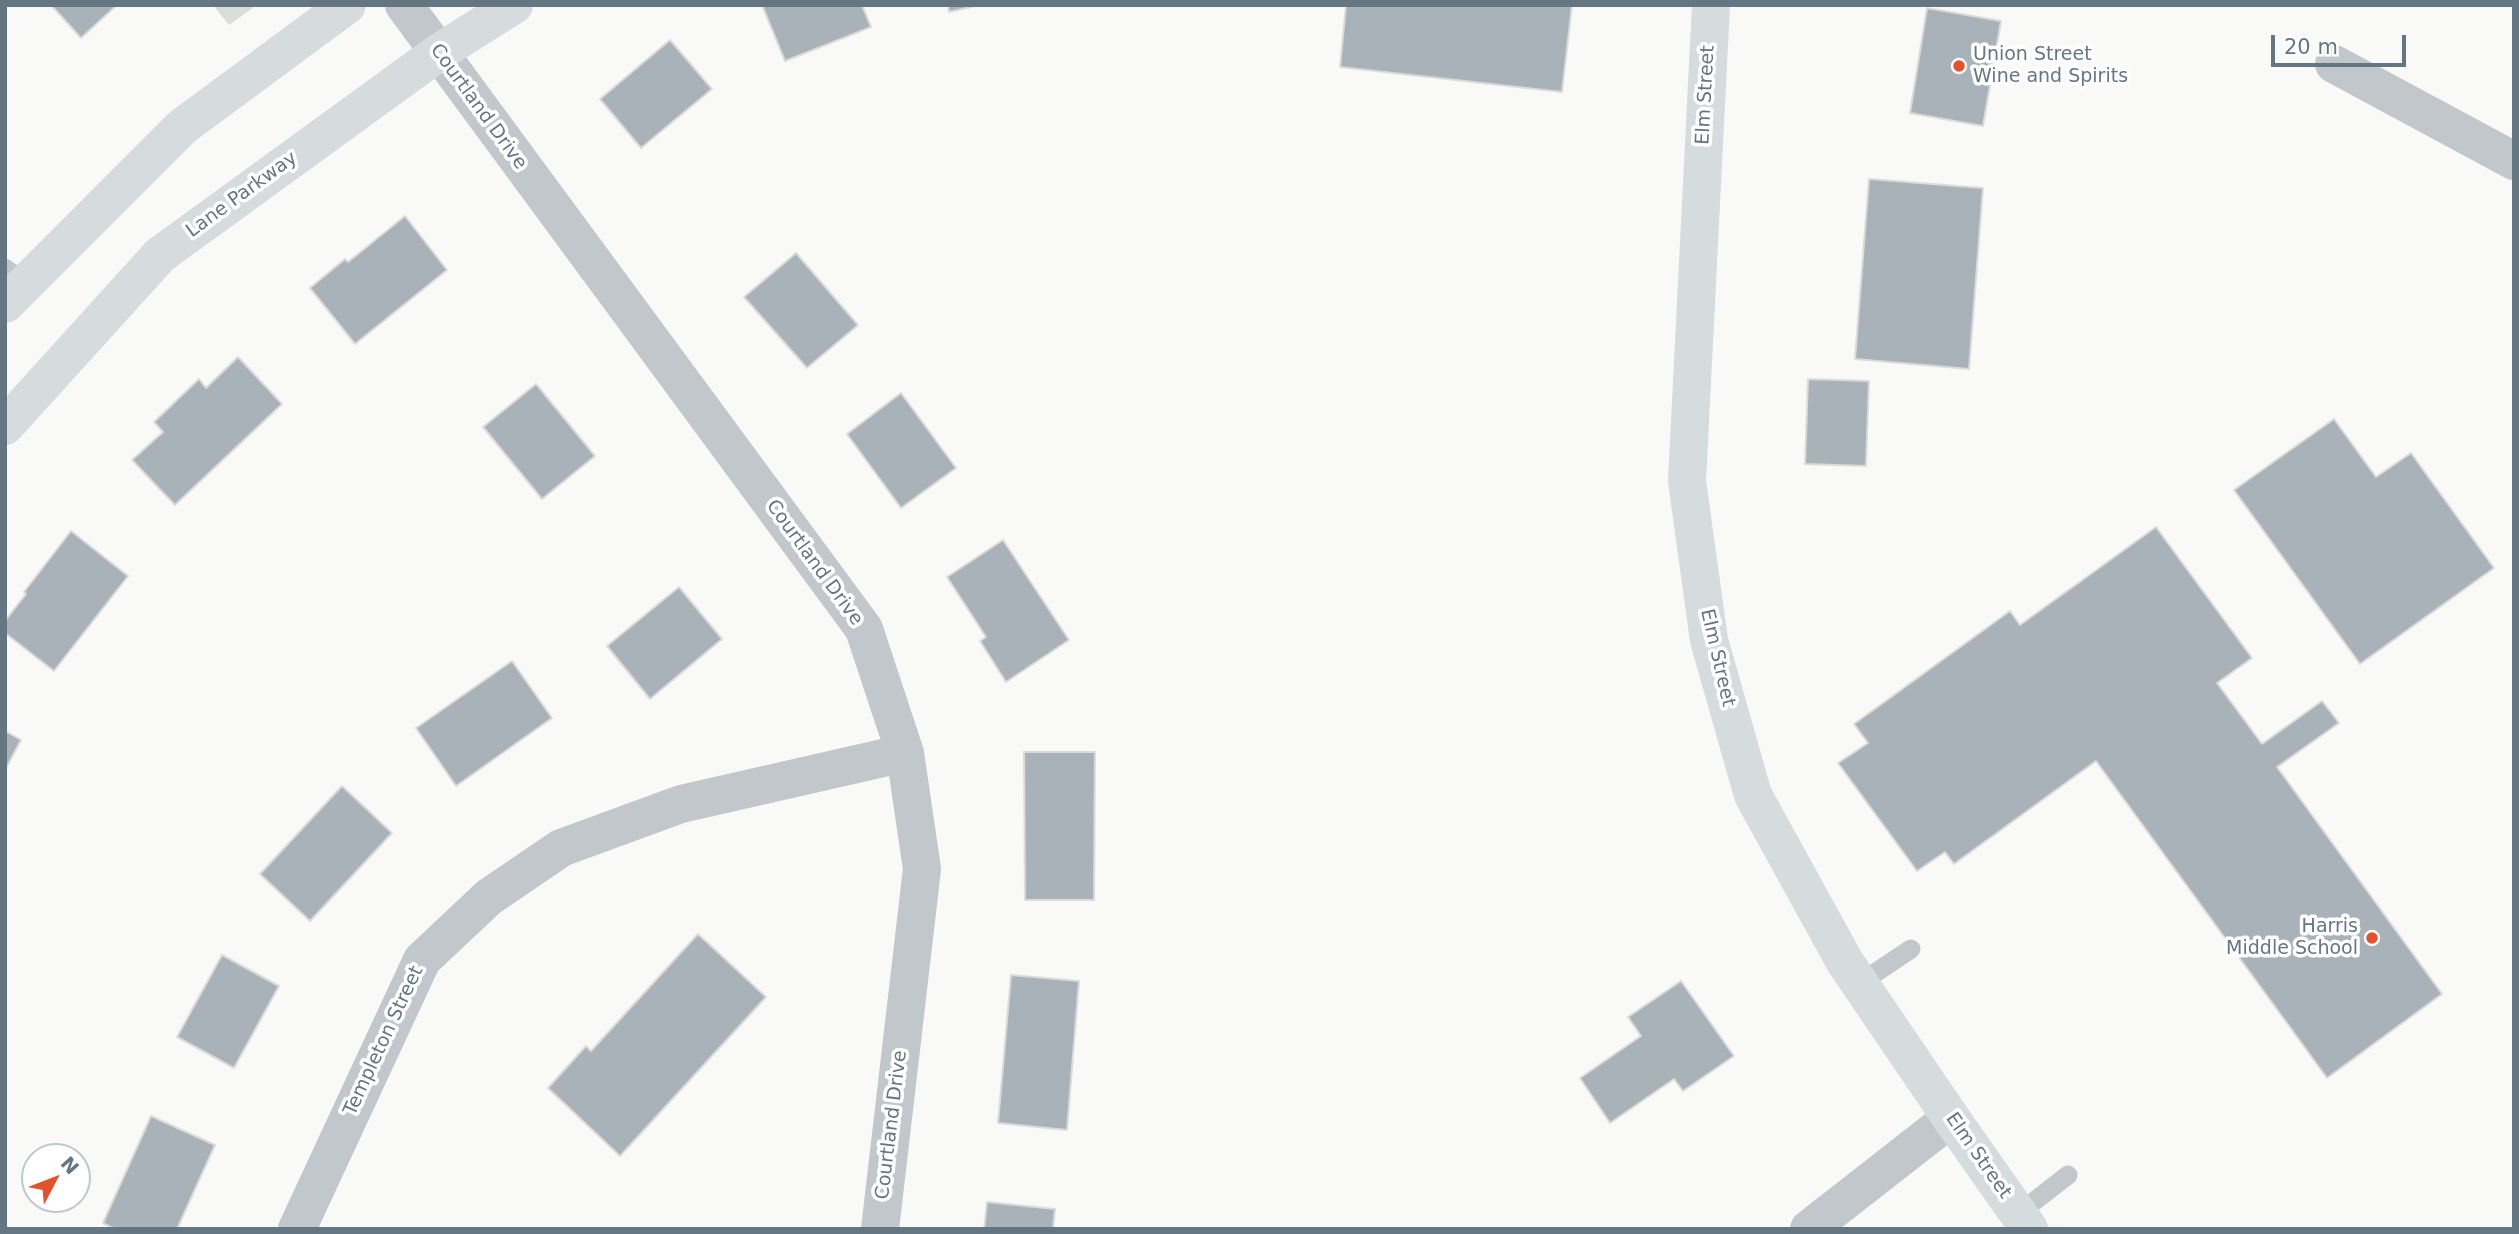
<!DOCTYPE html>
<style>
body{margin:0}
#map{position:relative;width:2519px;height:1234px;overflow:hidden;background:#f9f9f7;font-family:"DejaVu Sans",sans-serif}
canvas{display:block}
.frame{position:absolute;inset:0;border:7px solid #647682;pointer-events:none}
.north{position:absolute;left:21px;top:1143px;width:70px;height:70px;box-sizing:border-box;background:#fff;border:2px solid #c1c8cd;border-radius:50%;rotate:48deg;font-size:19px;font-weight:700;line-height:28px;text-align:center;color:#647682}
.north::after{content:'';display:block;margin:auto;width:24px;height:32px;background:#e3512d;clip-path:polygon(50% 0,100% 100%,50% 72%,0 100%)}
.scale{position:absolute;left:2271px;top:35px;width:135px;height:32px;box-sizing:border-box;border:4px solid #647682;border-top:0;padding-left:9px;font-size:21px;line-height:24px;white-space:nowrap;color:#647682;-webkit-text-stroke:5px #fff;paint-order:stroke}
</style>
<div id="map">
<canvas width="2519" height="1234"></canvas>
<div class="frame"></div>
<div class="north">N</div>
<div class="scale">20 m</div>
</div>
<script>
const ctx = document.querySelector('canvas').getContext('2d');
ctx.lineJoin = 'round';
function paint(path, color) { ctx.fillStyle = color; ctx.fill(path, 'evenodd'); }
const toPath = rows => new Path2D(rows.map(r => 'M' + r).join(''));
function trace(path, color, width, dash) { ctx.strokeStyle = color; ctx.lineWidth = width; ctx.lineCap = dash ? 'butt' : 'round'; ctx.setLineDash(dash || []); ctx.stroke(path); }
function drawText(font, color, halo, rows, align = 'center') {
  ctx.font = font + ' "DejaVu Sans",sans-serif'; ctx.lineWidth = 7; ctx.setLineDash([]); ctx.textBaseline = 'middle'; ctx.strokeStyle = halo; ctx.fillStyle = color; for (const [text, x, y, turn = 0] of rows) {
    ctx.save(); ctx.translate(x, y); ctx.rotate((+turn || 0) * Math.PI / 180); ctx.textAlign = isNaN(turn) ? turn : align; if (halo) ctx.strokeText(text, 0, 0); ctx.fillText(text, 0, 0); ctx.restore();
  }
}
const green = toPath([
 [213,5,257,5,229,25]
]);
const building = toPath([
 [51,5,117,5,81,38,51,5],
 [762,5,862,5,871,27,785,61,762,5],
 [948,5,980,5,949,12,948,5],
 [1346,5,1572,5,1562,92,1340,67,1346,5],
 [1927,8,2001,21,1983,126,1910,113,1927,8],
 [670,40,712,89,641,148,600,99,670,40],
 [1869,179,1983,188,1969,369,1855,359,1869,179],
 [405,216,447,270,355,344,310,288,345,259,348,262,405,216],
 [796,253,858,325,807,368,744,297,796,253],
 [238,357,282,404,175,505,132,460,163,432,154,422,199,379,206,388,238,357],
 [1808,379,1869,381,1866,466,1805,464,1808,379],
 [536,384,595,456,542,499,483,427,536,384],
 [901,393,956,468,901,508,847,434,901,393],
 [2334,419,2376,477,2411,453,2494,568,2360,664,2234,490,2334,419],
 [2156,527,2252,658,2217,683,2262,744,2322,701,2339,723,2277,767,2442,994,2327,1078,2096,761,1954,864,1945,852,1917,871,1838,763,1868,743,1854,724,2010,611,2020,625,2156,527],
 [71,531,128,576,54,671,5,633,5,621,26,594,24,592,71,531],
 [1003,540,1069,640,1006,682,980,641,986,637,947,577,1003,540],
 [679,587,722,639,650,699,607,646,679,587],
 [512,661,552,718,456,786,416,728,512,661],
 [5,731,21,740,5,770,5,731],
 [1024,752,1095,752,1094,900,1025,900,1024,752],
 [342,786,392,833,310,921,260,874,342,786],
 [698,934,766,997,620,1156,548,1088,586,1046,591,1051,698,934],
 [222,955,279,986,234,1068,177,1037,222,955],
 [1011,975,1079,981,1067,1130,998,1123,1011,975],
 [1681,981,1734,1056,1683,1091,1674,1079,1610,1123,1580,1078,1641,1036,1628,1017,1681,981],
 [151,1116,215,1145,177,1229,115,1229,103,1223,151,1116],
 [987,1202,1055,1209,1053,1229,984,1229,987,1202]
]);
const lane = toPath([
 [5,268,25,283],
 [1860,983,1911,949],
 [2018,1214,2068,1175]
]);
const street = toPath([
 [404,5,864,629,905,753,922,869,880,1229],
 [2334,64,2514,161],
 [297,1229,422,960,489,897,561,848,681,804,905,753],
 [1809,1229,1951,1118]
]);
const primary = toPath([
 [1711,5,1687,481,1709,640,1753,795,1845,962,1951,1118,2029,1229]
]);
const highway = toPath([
 [5,304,182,127,347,5],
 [5,426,160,255,438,53,514,5]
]);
const markers = [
 [1959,66,7,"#e3512d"],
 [2372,938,7,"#e3512d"]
];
const poiNames = [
 ["Union Street",1973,55],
 ["Wine and Spirits",1973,77],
 ["Harris",2358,927,"right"],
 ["Middle School",2358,949,"right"]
];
const streetNames = [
 ["Elm Street",1706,95,-87],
 ["Courtland Drive",478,107,54],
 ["Lane Parkway",242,195,-36],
 ["Courtland Drive",814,563,54],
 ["Elm Street",1717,658,77],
 ["Templeton Street",384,1041,-65],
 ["Courtland Drive",892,1125,-83],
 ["Elm Street",1978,1156,55]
];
paint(green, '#d9ded6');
paint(building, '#a9b2b8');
trace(building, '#dbdbd9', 2);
trace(lane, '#c2c7cb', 19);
trace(street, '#c2c7cb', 38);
trace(primary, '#d6dbde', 38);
trace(highway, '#d6dbde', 38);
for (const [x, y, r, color] of markers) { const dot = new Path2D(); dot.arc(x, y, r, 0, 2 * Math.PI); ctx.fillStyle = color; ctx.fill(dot); trace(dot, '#fff', 2.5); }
drawText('19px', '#647682', '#fff', poiNames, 'left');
drawText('19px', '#647682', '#fff', streetNames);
</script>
